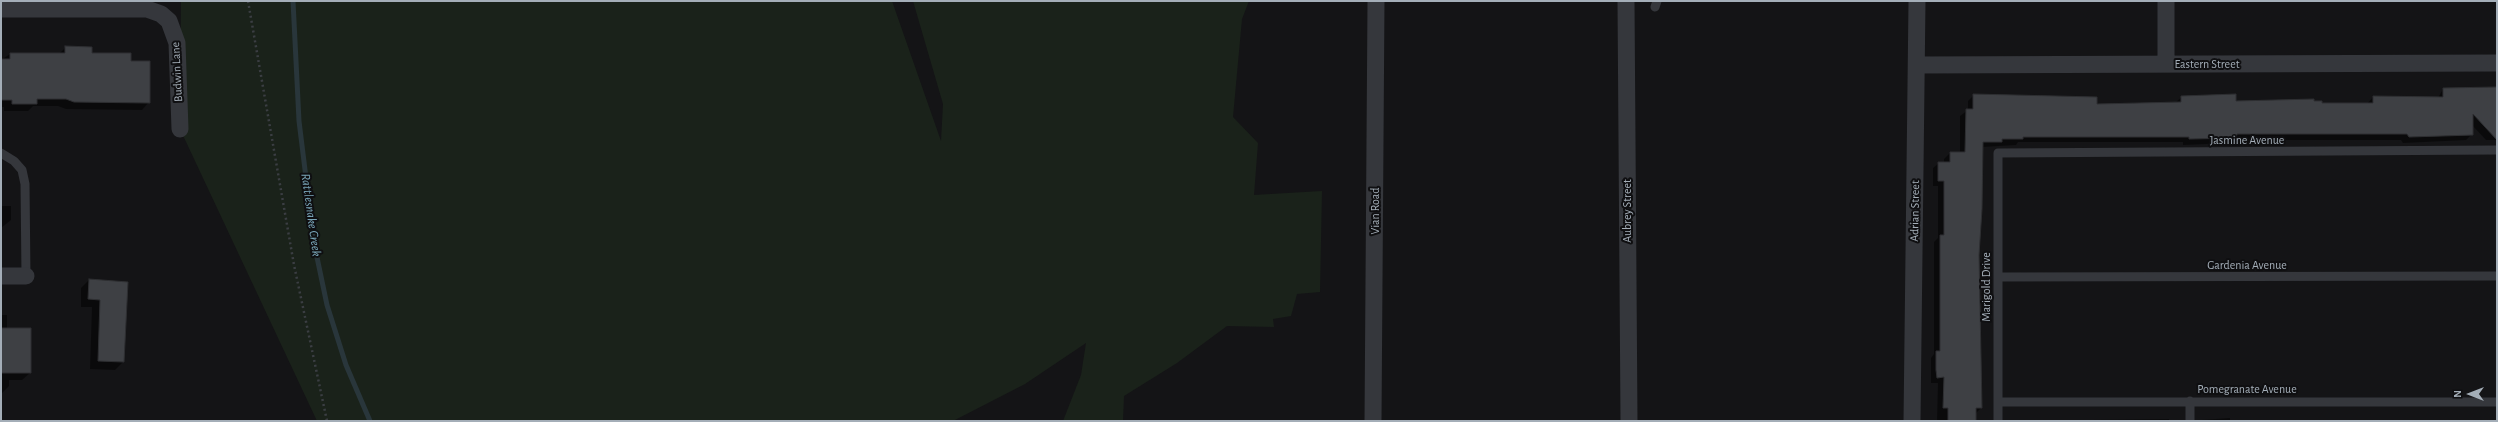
<!DOCTYPE html>
<style>
body{margin:0}
#map{position:relative;width:2498px;height:422px;overflow:hidden;background:#141416;font-family:"Alegreya Sans",sans-serif}
canvas{display:block}
.frame{position:absolute;inset:0;border:2px solid #a4aeb8;pointer-events:none}
.north{position:absolute;left:2450px;top:374px;width:40px;height:40px;-webkit-text-stroke:3px #0f0f11;paint-order:stroke;rotate:270deg;font-size:11px;font-weight:700;line-height:16px;text-align:center;color:#a4aeb8}
.north::after{content:'';display:block;margin:auto;width:14px;height:18px;background:#a4aeb8;clip-path:polygon(50% 0,100% 100%,50% 72%,0 100%)}
</style>
<div id="map">
<canvas width="2498" height="422"></canvas>
<div class="frame"></div>
<div class="north">N</div>
</div>
<script>
const ctx = document.querySelector('canvas').getContext('2d');
ctx.lineJoin = 'round';
function paint(path, color) { ctx.fillStyle = color; ctx.fill(path, 'evenodd'); }
const toPath = rows => new Path2D(rows.map(r => 'M' + r).join(''));
function trace(path, color, width, dash) { ctx.strokeStyle = color; ctx.lineWidth = width; ctx.lineCap = dash ? 'butt' : 'round'; ctx.setLineDash(dash || []); ctx.stroke(path); }
function drawText(font, color, halo, rows, align = 'center') {
  ctx.font = font + ' "Alegreya Sans",sans-serif'; ctx.lineWidth = 4; ctx.setLineDash([]); ctx.textBaseline = 'middle'; ctx.strokeStyle = halo; ctx.fillStyle = color; for (const [text, x, y, turn = 0] of rows) {
    ctx.save(); ctx.translate(x, y); ctx.rotate((+turn || 0) * Math.PI / 180); ctx.textAlign = isNaN(turn) ? turn : align; if (halo) ctx.strokeText(text, 0, 0); ctx.fillText(text, 0, 0); ctx.restore();
  }
}
const green = toPath([
 [181,1,892,1,941,141,943,104,913,1,1249,1,1242,19,1233,117,1258,143,1254,195,1322,191,1320,292,1297,294,1291,316,1273,319,1274,327,1227,326,1177,363,1124,396,1123,421,1063,421,1081,375,1086,343,1025,384,953,421,317,421,180,129]
]);
const shadow = toPath([
 [66,47,130,62,149,102,142,110,66,109,58,106,33,106,28,111,4,111,4,107,1,107,1,60,10,54,59,54],
 [2497,88,2497,140,2486,140,2472,125,2472,134,2466,140,2403,143,2401,140,2232,140,2229,143,2183,145,2183,142,2018,142,2016,145,1982,147,1978,255,1981,408,1975,414,1975,421,1937,421,1938,383,1931,383,1931,358,1934,354,1934,242,1938,238,1938,186,1933,186,1933,168,1939,163,1944,163,1944,159,1950,153,1960,153,1960,116,1968,110,1968,101,1974,95,2096,105,2176,102,2182,97,2235,102,2313,102,2321,104,2367,104,2373,97,2438,98,2443,89],
 [1,206,11,206,11,220,1,228,1,232],
 [89,280,127,283,123,362,115,370,90,369,92,307,81,307,81,288],
 [1,315,7,315,7,329,30,373,22,380,9,380,9,386,2,393],
 [2230,418,2230,421,2202,421,2202,420],
 [2169,419,2169,421,2018,421]
]);
const stream = toPath([
 [293,1,299,121,314,243,327,305,346,365,370,421]
]);
const building = toPath([
 [65,46,92,47,92,53,131,53,131,61,150,61,150,103,74,102,66,99,37,99,37,104,12,104,12,100,1,100,1,59,10,59,10,53,65,53,65,46],
 [2497,87,2497,140,2473,114,2473,135,2409,137,2407,134,2237,134,2236,138,2189,139,2189,137,2023,137,2023,139,2002,139,2002,142,1983,142,1982,209,1979,255,1982,408,1976,408,1976,421,1948,421,1948,408,1943,408,1944,377,1937,378,1936,370,1936,351,1940,351,1940,235,1944,235,1944,181,1938,181,1938,162,1950,162,1950,152,1965,152,1966,109,1973,109,1973,94,2097,97,2097,104,2181,102,2181,96,2236,94,2236,101,2314,99,2314,101,2322,101,2322,103,2373,103,2373,96,2443,97,2443,88,2497,87],
 [89,279,128,282,124,362,98,361,100,300,88,299,89,279],
 [1,328,31,328,31,373,1,373,1,328]
]);
const path = toPath([
 [248,1,294,265,327,421]
]);
const service = toPath([
 [1655,7,1657,1],
 [1,153,14,161,22,170,25,184,26,276],
 [1998,277,2497,276],
 [2190,401,2190,421],
 [1998,402,2497,402],
 [1998,421,1998,153,2497,150]
]);
const minor = toPath([
 [1626,1,1629,421],
 [2166,1,2166,64],
 [1,9,147,9,161,14,169,21,177,43,180,129],
 [1917,65,2497,63],
 [1,276,26,276],
 [1373,421,1376,1],
 [1912,421,1917,1]
]);
const streetNames = [
 ["Eastern Street",2207,64],
 ["Budwin Lane",177,72,-93],
 ["Jasmine Avenue",2247,140],
 ["Vian Road",1375,211,-90],
 ["Aubrey Street",1627,211,-90],
 ["Adrian Street",1915,211,-89],
 ["Gardenia Avenue",2247,265],
 ["Marigold Drive",1986,287,-90],
 ["Pomegranate Avenue",2247,389]
];
const waterNames = [
 ["Rattlesnake Creek",311,215,82]
];
paint(green, '#1a221a');
paint(shadow, '#0007');
trace(stream, '#29363b', 5);
paint(building, '#3e4044');
trace(building, '#2e2f32', 1);
trace(path, '#3b3e43', 2.5, [2, 3]);
trace(service, '#35373c', 9);
trace(minor, '#35373c', 17);
drawText('12px', '#a4aeb8', '#0f0f11', streetNames);
drawText('italic 13px', '#78a4b7', '#0f0f11', waterNames);
</script>
